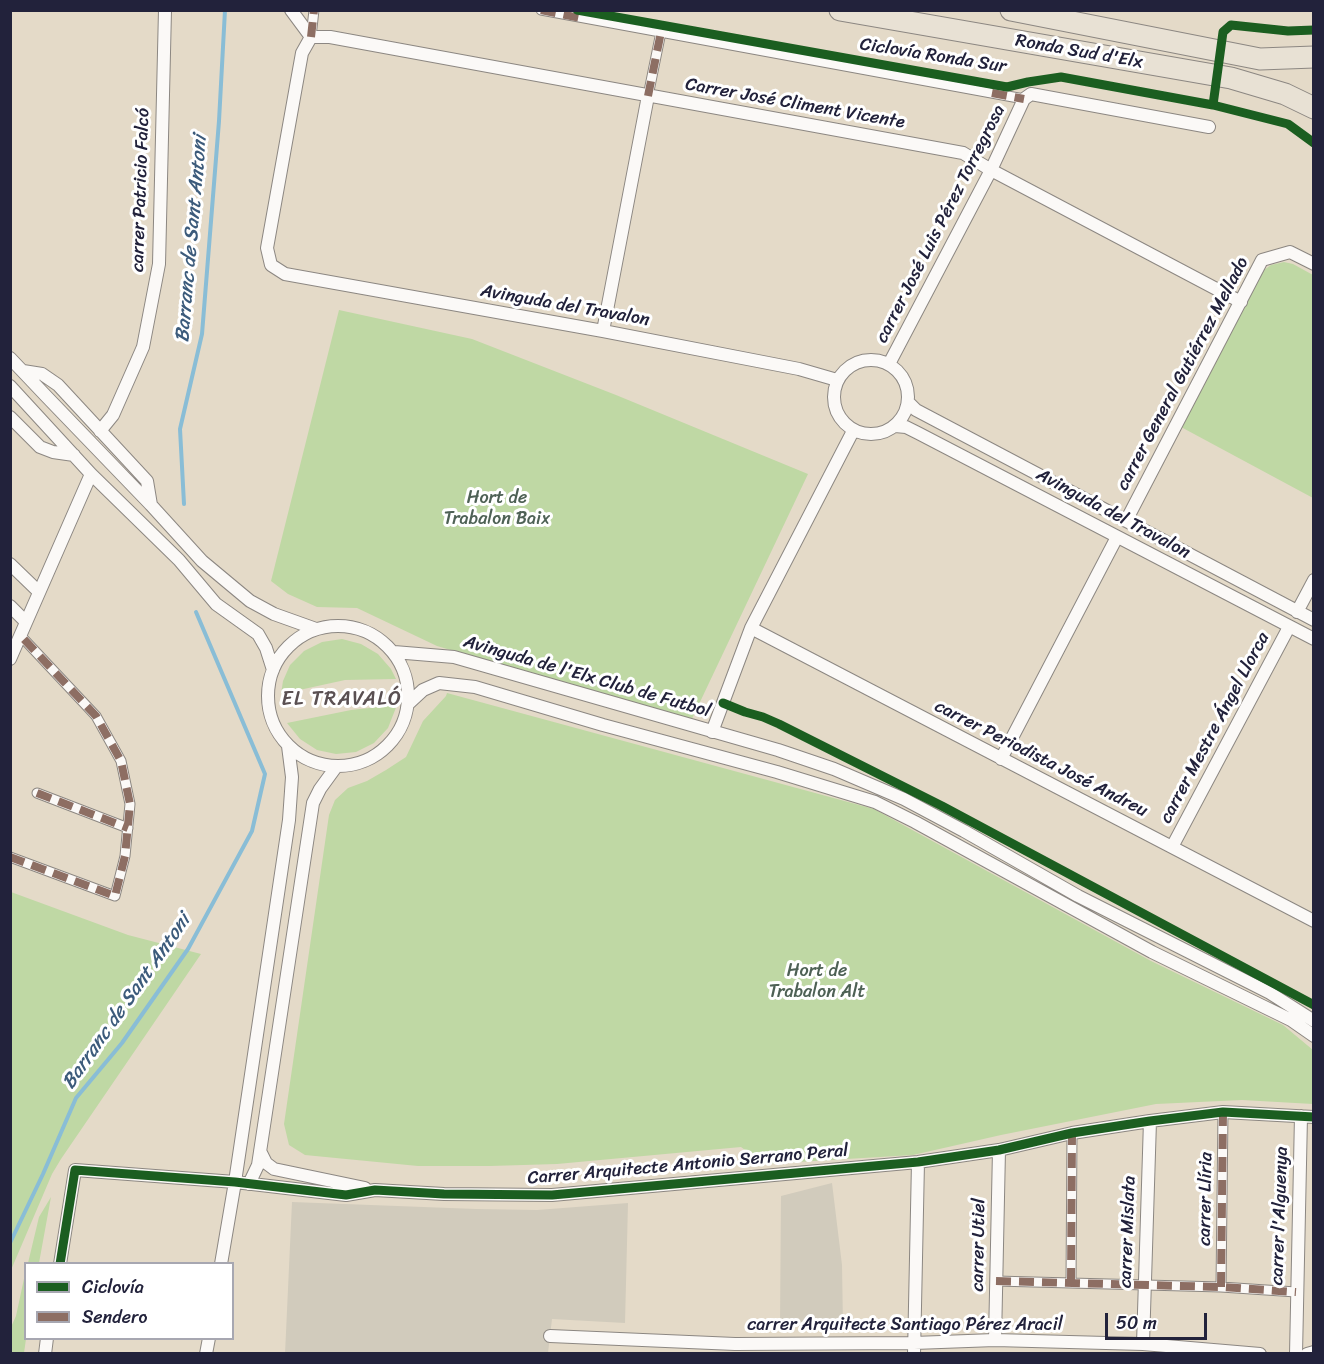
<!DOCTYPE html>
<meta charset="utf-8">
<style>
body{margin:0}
#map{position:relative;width:1324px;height:1364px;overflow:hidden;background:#e4dac8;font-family:Sriracha,sans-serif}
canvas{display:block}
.frame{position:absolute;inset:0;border:12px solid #22223b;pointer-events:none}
.legend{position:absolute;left:24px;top:1262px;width:210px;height:78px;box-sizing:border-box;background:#fff;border:2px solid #a7a7b1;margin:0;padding:8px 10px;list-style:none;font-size:18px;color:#22223b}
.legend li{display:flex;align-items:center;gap:12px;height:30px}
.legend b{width:30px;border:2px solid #a7a7b1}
.scale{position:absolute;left:1105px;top:1313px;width:102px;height:27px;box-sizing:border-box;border:3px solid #22223b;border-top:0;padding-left:8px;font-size:18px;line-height:21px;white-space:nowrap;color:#22223b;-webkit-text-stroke:4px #fff;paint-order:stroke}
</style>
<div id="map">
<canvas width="1324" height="1364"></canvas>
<div class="frame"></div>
<ul class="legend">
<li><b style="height:8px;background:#1b5e20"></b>Ciclovía</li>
<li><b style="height:8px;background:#8d6e63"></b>Sendero</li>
</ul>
<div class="scale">50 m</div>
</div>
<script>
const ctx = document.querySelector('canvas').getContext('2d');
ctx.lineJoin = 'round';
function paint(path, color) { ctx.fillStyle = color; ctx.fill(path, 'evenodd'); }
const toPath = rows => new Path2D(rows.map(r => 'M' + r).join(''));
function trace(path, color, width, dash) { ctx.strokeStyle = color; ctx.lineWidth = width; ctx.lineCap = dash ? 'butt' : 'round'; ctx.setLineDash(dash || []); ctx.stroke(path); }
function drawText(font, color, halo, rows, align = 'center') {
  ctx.font = font + ' Sriracha,sans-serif'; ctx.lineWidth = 6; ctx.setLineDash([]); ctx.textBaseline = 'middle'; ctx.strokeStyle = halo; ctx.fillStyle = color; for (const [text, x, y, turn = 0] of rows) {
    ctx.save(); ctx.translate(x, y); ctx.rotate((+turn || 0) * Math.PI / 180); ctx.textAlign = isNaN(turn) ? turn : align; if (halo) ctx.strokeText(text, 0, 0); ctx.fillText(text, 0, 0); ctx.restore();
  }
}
const industrial = toPath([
 [832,1183,842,1265,843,1327,780,1326,781,1196],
 [292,1202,476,1209,537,1210,628,1203,625,1323,552,1319,548,1353,285,1354]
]);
const green = toPath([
 [1284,262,1293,264,1313,275,1313,498,1181,427,1264,270,1271,265],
 [339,310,472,339,616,395,808,474,691,721,437,646,357,608,317,607,288,594,271,581],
 [342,639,361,644,378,654,391,669,396,679,345,680,281,694,283,681,290,665,304,651,322,642],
 [447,693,874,809,1151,961,1283,1025,1313,1050,1313,1104,1242,1100,1156,1104,1001,1135,913,1155,764,1164,741,1147,557,1164,490,1166,418,1166,305,1155,289,1145,284,1124,329,815,335,800,348,788,367,781,386,770,406,757,423,721,446,696],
 [397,705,388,728,374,743,356,752,336,754,317,750,300,739,287,723,351,710],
 [11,892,128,935,201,954,61,1159,52,1174,11,1270],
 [51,1197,39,1263,28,1263,39,1217],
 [25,1274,26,1339,24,1353,11,1353,11,1327,16,1316]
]);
const stream = toPath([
 [184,504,180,429,202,334,219,121,225,10],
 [10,1243,43,1174,76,1098,122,1043,188,949,252,831,265,774,196,612]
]);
const pedestrian = toPath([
 [541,10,1024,99],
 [311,37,314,10],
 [648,96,661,32],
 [37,793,128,828],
 [10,857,115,896,125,856,130,804,121,761,96,716,20,635],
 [996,1281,1221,1287,1296,1292],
 [1071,1283,1072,1133],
 [1221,1287,1223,1112]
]);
const minor = toPath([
 [291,10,311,37],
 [311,37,330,37,963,153,991,170,1241,302],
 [311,37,302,53,267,248,271,265,285,274,603,331,799,369,837,380],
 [603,331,648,96],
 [10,358,46,396,151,505,202,561,250,601,274,614,316,629],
 '834 397a37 37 0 1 1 74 0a37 37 0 1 1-74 0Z',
 [889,364,991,170,1024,99,1031,94,1209,127],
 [23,371,42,374,58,385,147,481,151,505],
 [10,386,91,474,179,560,216,604,258,634,266,648,273,670],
 [908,402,916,410,1314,620],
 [10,417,40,447,53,452,74,455],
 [895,426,906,427,918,433,1314,639],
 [100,431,113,415,143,347,159,264,165,10],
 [1126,521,1262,260,1290,252,1314,264],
 [10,564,39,592],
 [10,606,26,622],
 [1297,612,1314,580],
 '268 696a70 70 0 1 1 140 0a70 70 0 1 1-140 0Z',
 [751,628,1314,921],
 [394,652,454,657,778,750,834,769,904,799,964,831,1078,896,1270,993,1314,1021],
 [10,659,91,474],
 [409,703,423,690,439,683,475,687,603,725,777,772,875,802,915,822,1152,952,1291,1020,1314,1036],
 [712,732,751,628,853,431],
 [1001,759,1117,537],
 [1172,847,1289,627],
 [260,1151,266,1163,274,1169,365,1188],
 [249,1184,258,1165,313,803,320,789,336,767],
 [60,1264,75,1170,235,1182,346,1195,375,1190,444,1194,552,1195,918,1162,999,1150,1072,1133,1150,1121,1223,1112,1314,1117],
 [221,1264,235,1182,289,820,292,777,288,746],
 [550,1336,735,1344,914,1343,995,1340,1143,1344,1260,1354],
 [995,1340,999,1150],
 [1143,1344,1150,1121],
 [45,1354,47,1338],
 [206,1354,209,1338],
 [914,1354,918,1162],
 [1296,1354,1301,1116],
 [1307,1354,1314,1352]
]);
const trunk = toPath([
 [840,10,1231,78,1285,94,1314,108],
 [1011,10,1260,59,1314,57]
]);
const quiet = toPath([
 [541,10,585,19],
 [311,37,314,10],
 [992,93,1024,99],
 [648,96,661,32],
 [37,793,128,828],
 [10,857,115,896,125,856,130,804,121,761,96,716,20,635],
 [996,1281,1221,1287,1296,1292],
 [1071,1283,1072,1133],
 [1221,1287,1223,1112]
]);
const cycleway = toPath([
 [577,10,1007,87,1028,82,1061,77,1213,105,1288,124,1314,143],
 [1213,105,1223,32,1231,25,1288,31,1314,30],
 [723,703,745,712,763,717,779,724,942,806,1314,1005],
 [60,1264,75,1170,235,1182,346,1195,375,1190,444,1194,552,1195,918,1162,999,1150,1072,1133,1150,1121,1223,1112,1314,1117]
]);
const streetNames = [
 ["Ronda Sud d'Elx",1079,52,10],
 ["Ciclovía Ronda Sur",933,56,9],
 ["Carrer José Climent Vicente",795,104,10],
 ["carrer Patricio Falcó",141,190,-88],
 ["carrer José Luis Pérez Torregrosa",941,224,-63],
 ["Avinguda del Travalon",565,306,10],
 ["carrer General Gutiérrez Mellado",1183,374,-62],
 ["Avinguda del Travalon",1113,514,28],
 ["Avinguda de l'Elx Club de Futbol",587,677,16],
 ["carrer Mestre Ángel Llorca",1215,728,-62],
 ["carrer Periodista José Andreu",1041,759,27],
 ["Carrer Arquitecte Antonio Serrano Peral",688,1165,-5],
 ["carrer Llíria",1206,1199,-89],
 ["carrer l'Alguenya",1280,1216,-88],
 ["carrer Mislata",1128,1232,-88],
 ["carrer Utiel",979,1245,-89],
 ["carrer Arquitecte Santiago Pérez Aracil",905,1325]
];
const parkNames = [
 ["Hort de",497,498],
 ["Trabalon Baix",497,519],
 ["Hort de",817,971],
 ["Trabalon Alt",817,992]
];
const waterNames = [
 ["Barranc de Sant Antoni",192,239,-85],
 ["Barranc de Sant Antoni",127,1002,-55]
];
const neighbourhoodNames = [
 ["EL TRAVALÓ",342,700]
];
paint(industrial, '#d1cbbc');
paint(green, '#bfd8a4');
trace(stream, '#89bdd6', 4);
trace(pedestrian, '#8c8782', 11);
trace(minor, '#8c8782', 14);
trace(trunk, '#8c8782', 23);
trace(pedestrian, '#fbf9f7', 9);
trace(minor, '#fbf9f7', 12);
trace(trunk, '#e8e1d4', 21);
trace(quiet, '#8d6e63', 8, [15, 8]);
trace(cycleway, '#1b5e20', 9);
drawText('18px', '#22223b', '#fff', streetNames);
drawText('18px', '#4e6155', '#fff', parkNames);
drawText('italic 20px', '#3c5b7b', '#fff', waterNames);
ctx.letterSpacing = '1.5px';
drawText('20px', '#5a5052', '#fff', neighbourhoodNames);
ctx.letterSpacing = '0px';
</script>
